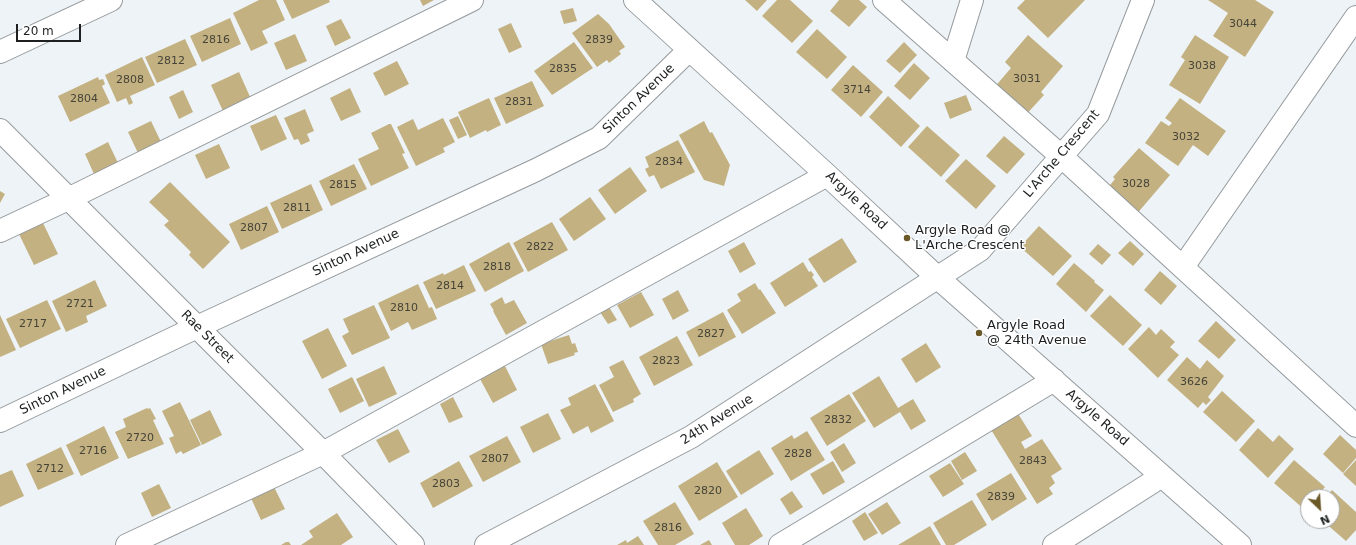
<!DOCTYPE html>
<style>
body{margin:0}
#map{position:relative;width:1356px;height:545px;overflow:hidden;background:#edf3f6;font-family:"DejaVu Sans",sans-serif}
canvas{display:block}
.north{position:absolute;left:1300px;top:489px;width:40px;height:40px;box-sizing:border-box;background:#fff;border:1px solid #a5a5a6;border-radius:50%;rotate:155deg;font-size:11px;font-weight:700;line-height:16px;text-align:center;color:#1d1f20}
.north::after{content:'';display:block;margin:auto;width:14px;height:18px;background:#6b5827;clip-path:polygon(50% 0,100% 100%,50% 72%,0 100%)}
.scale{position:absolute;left:16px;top:24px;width:65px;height:18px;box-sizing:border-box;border:2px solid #1d1f20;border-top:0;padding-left:5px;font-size:12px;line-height:14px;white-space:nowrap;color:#1d1f20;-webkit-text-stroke:3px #fff;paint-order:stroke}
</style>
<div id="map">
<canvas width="1356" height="545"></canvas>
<div class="north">N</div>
<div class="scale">20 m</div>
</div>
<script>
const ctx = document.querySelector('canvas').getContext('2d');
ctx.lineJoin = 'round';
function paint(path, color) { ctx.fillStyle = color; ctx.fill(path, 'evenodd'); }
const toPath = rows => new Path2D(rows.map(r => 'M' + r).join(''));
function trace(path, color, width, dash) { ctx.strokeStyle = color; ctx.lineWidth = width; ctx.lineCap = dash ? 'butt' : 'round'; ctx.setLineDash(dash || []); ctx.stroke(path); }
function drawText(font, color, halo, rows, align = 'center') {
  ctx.font = font + ' "DejaVu Sans",sans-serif'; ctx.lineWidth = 3; ctx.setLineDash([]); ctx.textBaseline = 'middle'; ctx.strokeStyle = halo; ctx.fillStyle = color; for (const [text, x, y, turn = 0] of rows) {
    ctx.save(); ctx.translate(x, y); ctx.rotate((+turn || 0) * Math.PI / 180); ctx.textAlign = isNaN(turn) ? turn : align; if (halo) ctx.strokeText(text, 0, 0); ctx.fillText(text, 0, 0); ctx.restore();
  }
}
const building = toPath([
 [259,0,276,0,285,20,262,31,268,43,251,51,233,13],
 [283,0,329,0,330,2,292,19],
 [420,0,434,0,423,6],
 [745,0,767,0,757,11],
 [777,0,790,0,813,21,792,43,762,16],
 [839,0,859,0,867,7,849,27,830,11],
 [1025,0,1085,0,1048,38,1017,8],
 [1208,0,1255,0,1274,12,1245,57,1213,36,1228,13],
 [573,8,577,21,564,24,560,11],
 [598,14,609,24,625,47,619,51,621,54,609,63,607,60,597,67,572,33],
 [230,18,241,44,202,62,190,36],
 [341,19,351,38,335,46,326,26],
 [511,23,522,47,509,53,498,29],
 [817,29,847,57,827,79,796,52],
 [295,34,307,61,286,70,274,43],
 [1028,35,1063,66,1041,92,1044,95,1024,117,993,89,1011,68,1005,62],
 [1195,35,1229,57,1200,104,1169,85,1185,60,1181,57],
 [185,39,197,65,157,83,145,57],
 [574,42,593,68,552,95,534,71],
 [904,42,917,55,900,73,886,61],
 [142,57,155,85,130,96,133,103,129,105,126,98,117,102,105,75],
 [397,61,409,84,385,96,373,73],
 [914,63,930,78,910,100,894,86],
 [853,65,883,92,861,117,831,90],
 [239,72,251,99,223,111,211,85],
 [98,77,99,80,103,79,105,84,102,86,110,103,70,122,58,96],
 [532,81,544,106,506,124,494,98],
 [350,88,361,112,341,121,330,98],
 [183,90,193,112,179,119,169,97],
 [966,95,972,110,950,119,944,103],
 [888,96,920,126,901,147,869,117],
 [489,98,501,125,487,132,486,130,470,138,458,112],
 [1180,98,1226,131,1208,156,1193,145,1178,166,1145,143,1161,121,1169,126,1172,123,1165,118],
 [305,109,314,131,307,134,310,141,301,145,298,139,294,140,284,118],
 [276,115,287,139,261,151,250,126],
 [458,116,467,135,458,139,449,120],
 [443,118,455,142,443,148,445,152,416,166,397,127,413,119,418,130],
 [151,121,161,142,138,153,128,132],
 [704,121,710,133,712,132,730,165,724,186,704,180,679,135],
 [389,124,391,124,405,153,402,154,409,168,371,186,358,159,379,149,371,133],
 [927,126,960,155,941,177,908,147],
 [1004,136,1025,154,1007,174,986,156],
 [678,140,695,172,661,189,654,175,649,177,645,169,649,167,645,157],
 [108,142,118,163,94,174,85,154],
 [219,144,230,168,206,179,195,155],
 [1139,148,1170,175,1135,216,1106,190,1115,179,1113,177],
 [966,159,996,186,976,209,945,181],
 [354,164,367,189,331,206,319,181],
 [630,167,647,191,615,214,598,190],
 [170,182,230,242,203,269,189,255,191,252,164,225,169,221,149,202],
 [311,184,323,210,282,229,270,203],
 [0,191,5,194,0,203],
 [590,197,606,219,574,241,559,219],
 [267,206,279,232,241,250,229,224],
 [42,221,58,254,34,265,18,232],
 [552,222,568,250,528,272,513,243],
 [1039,226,1072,256,1053,276,1020,247],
 [842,238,857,262,824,283,808,259],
 [1130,241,1144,254,1133,266,1118,253],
 [509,242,524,271,485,292,469,264],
 [744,242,756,264,740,273,728,251],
 [1098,244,1111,255,1102,265,1089,254],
 [803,262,809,272,811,271,814,275,812,277,818,286,785,307,770,283],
 [1074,263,1095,281,1094,282,1104,290,1086,312,1056,284],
 [464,265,476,291,436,309,423,282,443,273,444,275],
 [1160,271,1177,286,1161,305,1144,290],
 [95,280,107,306,86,316,88,322,66,332,52,301],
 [755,283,759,290,760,289,776,313,742,334,727,310,741,301,737,294],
 [418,284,429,308,432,307,437,319,412,330,408,322,391,331,378,303],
 [678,290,689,311,673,320,662,299],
 [641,292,654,315,630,328,617,305],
 [1110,295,1142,325,1123,346,1090,316],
 [502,297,505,304,514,300,527,323,506,335,493,311,494,311,490,304],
 [47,300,61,329,20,348,6,319],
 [374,305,390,338,352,355,342,336,349,332,343,319],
 [609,307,617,320,608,324,600,312],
 [723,312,736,337,699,357,686,332],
 [0,315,16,350,0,357],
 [1216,321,1236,340,1219,359,1198,341],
 [1149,327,1156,335,1161,329,1175,342,1170,347,1179,355,1158,378,1128,349],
 [328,328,347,366,322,379,302,341],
 [569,335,572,344,575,343,578,352,574,353,575,355,548,364,541,344],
 [677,336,693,365,654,386,639,357],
 [926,343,941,367,916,383,901,359],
 [1187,357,1200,369,1207,360,1224,376,1208,397,1211,400,1206,405,1203,402,1198,408,1167,380],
 [623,360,641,394,633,399,634,402,613,412,599,385,614,377,609,367],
 [384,366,397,394,369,407,356,379],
 [505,366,517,390,493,403,480,379],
 [879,376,898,408,913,399,926,421,911,430,900,412,874,428,852,393],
 [352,377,364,401,340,413,328,389],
 [595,384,614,421,591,433,588,426,573,434,560,410,571,405,568,398],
 [1222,391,1255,421,1236,442,1203,412],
 [849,394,866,421,827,446,810,418],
 [453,397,463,417,449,423,440,404],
 [180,402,201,445,183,454,181,451,176,454,169,438,174,436,162,411],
 [147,408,148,409,150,408,156,419,153,420,164,444,128,459,115,432,126,427,123,419],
 [210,410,222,435,202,445,190,420],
 [1017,412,1032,436,1021,442,1025,449,1042,439,1062,469,1051,476,1055,483,1049,488,1053,494,1037,504,990,428],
 [548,413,561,439,533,453,520,427],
 [104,426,119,458,81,476,66,445],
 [1258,428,1273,442,1279,435,1294,449,1268,478,1239,450],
 [398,429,410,452,389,463,376,440],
 [807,431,825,460,791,481,771,448,792,435,794,439],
 [1340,435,1356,450,1356,458,1343,473,1323,454],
 [507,436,521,462,483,482,469,456],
 [844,443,856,463,842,472,830,452],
 [61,447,74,474,38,490,26,464],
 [759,450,774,474,741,495,726,471],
 [965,452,977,471,962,480,951,461],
 [1294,460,1325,487,1316,497,1308,497,1308,507,1305,510,1274,483],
 [1356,460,1356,486,1343,474],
 [459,461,473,486,433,508,420,483],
 [833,461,845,482,823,495,810,474],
 [717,462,738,497,699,521,678,486],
 [950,463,964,484,943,497,929,476],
 [12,470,24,496,0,507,0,475],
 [1011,473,1027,499,992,521,976,494],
 [159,484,171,508,152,517,141,493],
 [273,485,285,509,261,520,250,496],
 [1332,490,1356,512,1356,530,1346,541,1323,521,1332,521,1332,497,1326,497],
 [792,491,803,507,790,515,780,499],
 [972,500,987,525,954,545,946,545,933,523],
 [675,502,694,534,675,545,658,545,643,521],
 [887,502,901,523,882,535,868,514],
 [746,508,763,536,749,545,735,545,722,523],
 [865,512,878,533,864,541,852,521],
 [337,513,353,537,341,545,301,545,313,537,309,531],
 [930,526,941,545,898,545],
 [638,536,644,545,617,545,626,540,627,543],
 [709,540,712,545,700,545],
 [286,542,289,542,291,545,281,545]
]);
const minor = toPath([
 [635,0,827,175,938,278,1240,545],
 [884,0,1061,156,1356,426],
 [0,52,111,0],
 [953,61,972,0],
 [0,130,323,453,413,545],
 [0,231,68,199,472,0],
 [1183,267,1356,17],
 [0,421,197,327,536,170,599,138,689,50],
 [127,545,323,453,827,175],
 [486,545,691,437,980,250,1098,114,1143,0],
 [780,545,1054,380],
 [1054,545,1162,476]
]);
const markers = [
 [907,238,4,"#6b5827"],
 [979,333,4,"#6b5827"]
];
const numberNames = [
 ["3044",1243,24],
 ["2816",216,40],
 ["2839",599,40],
 ["2812",171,61],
 ["3038",1202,66],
 ["2835",563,69],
 ["3031",1027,79],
 ["2808",130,80],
 ["3714",857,90],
 ["2804",84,99],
 ["2831",519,102],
 ["3032",1186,137],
 ["2834",669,162],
 ["3028",1136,184],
 ["2815",343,185],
 ["2811",297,208],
 ["2807",254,228],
 ["2822",540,247],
 ["2818",497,267],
 ["2814",450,286],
 ["2721",80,304],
 ["2810",404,308],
 ["2717",33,324],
 ["2827",711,334],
 ["2823",666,361],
 ["3626",1194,382],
 ["2832",838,420],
 ["2720",140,438],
 ["2716",93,451],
 ["2828",798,454],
 ["2807",495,459],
 ["2843",1033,461],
 ["2712",50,469],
 ["2803",446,484],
 ["2820",708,491],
 ["2839",1001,497],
 ["2816",668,528]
];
const streetNames = [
 ["Sinton Avenue",639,99,-44],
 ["L'Arche Crescent",1062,154,-50],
 ["Argyle Road",856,201,43],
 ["Sinton Avenue",356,253,-25],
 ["Rae Street",207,337,45],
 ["Sinton Avenue",63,391,-26],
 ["Argyle Road",1097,418,41],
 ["24th Avenue",717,420,-32]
];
const poiNames = [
 ["Argyle Road @",915,231],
 ["L'Arche Crescent",915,246],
 ["Argyle Road",987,326],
 ["@ 24th Avenue",987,341]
];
paint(building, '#c3b182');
trace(minor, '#94999c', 24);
trace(minor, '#fff', 22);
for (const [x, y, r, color] of markers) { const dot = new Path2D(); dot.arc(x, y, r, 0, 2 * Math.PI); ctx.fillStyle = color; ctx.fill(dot); trace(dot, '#fff', 1.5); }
drawText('11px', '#464438', null, numberNames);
drawText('13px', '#1d1f20', '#fff', streetNames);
drawText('13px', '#1d1f20', '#fff', poiNames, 'left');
</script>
